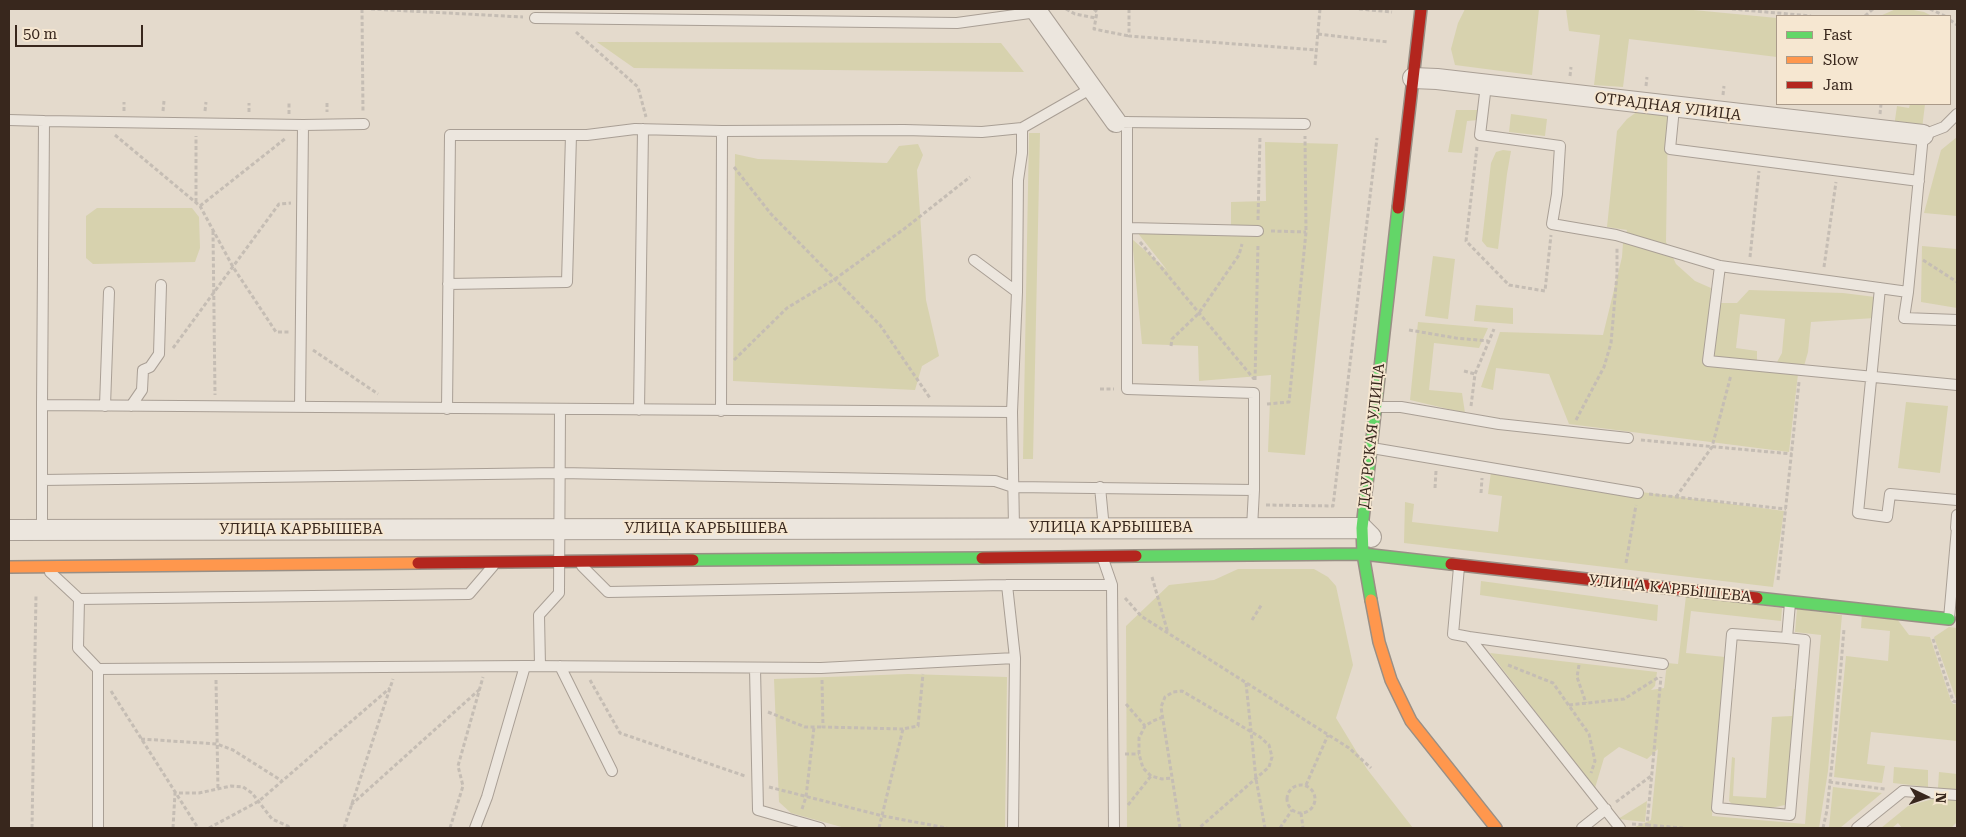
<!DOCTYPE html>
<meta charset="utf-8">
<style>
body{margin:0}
#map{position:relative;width:1966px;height:837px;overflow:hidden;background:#e4dacc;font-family:"Roboto Serif",serif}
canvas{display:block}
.frame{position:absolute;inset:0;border:10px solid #38271d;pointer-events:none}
.legend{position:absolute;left:1776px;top:15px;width:175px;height:90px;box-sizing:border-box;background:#f6e7d1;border:1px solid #aa9a89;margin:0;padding:6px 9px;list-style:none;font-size:15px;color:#38271d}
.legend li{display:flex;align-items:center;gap:10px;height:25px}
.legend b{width:25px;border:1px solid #aa9a89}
.north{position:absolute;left:1901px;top:772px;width:50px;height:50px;-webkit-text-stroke:4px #f6e7d1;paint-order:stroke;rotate:93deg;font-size:14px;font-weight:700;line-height:20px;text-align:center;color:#38271d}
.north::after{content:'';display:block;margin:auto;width:18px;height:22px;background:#38271d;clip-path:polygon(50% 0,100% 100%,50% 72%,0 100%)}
.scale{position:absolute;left:15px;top:25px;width:128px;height:22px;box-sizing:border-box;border:2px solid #38271d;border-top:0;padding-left:6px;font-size:15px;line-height:18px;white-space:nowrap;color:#38271d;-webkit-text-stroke:4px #f6e7d1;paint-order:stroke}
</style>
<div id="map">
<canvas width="1966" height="837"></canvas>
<div class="frame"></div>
<ul class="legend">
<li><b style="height:6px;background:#63d668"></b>Fast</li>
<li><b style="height:6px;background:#ff974d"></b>Slow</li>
<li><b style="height:6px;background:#b3261e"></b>Jam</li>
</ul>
<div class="north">N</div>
<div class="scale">50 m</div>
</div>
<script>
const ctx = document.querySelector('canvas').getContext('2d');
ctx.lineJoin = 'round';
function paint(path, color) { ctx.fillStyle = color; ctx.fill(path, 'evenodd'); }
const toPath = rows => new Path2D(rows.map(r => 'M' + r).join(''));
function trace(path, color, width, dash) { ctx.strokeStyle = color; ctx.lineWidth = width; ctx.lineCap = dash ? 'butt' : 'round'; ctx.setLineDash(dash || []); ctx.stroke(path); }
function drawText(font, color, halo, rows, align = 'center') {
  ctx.font = font + ' "Roboto Serif",serif'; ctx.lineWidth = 4; ctx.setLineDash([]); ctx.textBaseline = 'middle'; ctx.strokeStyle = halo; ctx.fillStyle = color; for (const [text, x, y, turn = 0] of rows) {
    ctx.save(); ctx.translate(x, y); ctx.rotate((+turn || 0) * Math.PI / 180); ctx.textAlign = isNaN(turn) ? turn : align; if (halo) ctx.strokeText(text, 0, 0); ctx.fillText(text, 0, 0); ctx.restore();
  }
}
const green = toPath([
 [1465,9,1539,9,1532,75,1455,65,1451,49,1458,23],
 [1566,9,1683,9,1777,18,1777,57,1629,39,1623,87,1594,85,1600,35,1569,31],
 [1896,9,1908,9,1924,12,1932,16,1880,16],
 [597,42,1001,43,1024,72,634,68],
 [1910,104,1925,104,1922,129,1894,127,1897,106,1909,108],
 [1456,110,1480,110,1479,120,1467,121,1462,153,1448,152],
 [1638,111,1668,113,1666,242,1676,264,1695,281,1711,288,1705,363,1772,371,1782,353,1785,319,1740,314,1736,348,1757,351,1757,361,1714,357,1720,303,1737,303,1749,290,1843,293,1875,297,1875,318,1811,322,1808,352,1804,366,1798,374,1789,452,1569,424,1549,374,1496,368,1493,390,1481,387,1500,332,1603,335,1622,257,1623,243,1627,230,1607,227,1617,131,1627,119],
 [1511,114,1547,119,1545,136,1509,132],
 [1029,133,1040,133,1033,459,1023,459],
 [1957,137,1957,216,1924,213,1941,150],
 [1265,142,1338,144,1305,455,1268,452,1271,375,1199,381,1198,346,1142,344,1132,239,1167,270,1137,232,1231,235,1231,202,1266,201],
 [918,144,923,155,917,170,926,300,939,356,922,366,915,390,733,381,735,154,758,159,887,163,899,146],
 [1503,150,1511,151,1507,174,1498,249,1487,247,1482,241,1491,163,1496,152],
 [97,208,192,208,199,217,200,248,195,262,93,264,86,258,86,216],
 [1922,246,1957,249,1957,308,1921,302],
 [1433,256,1455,259,1448,319,1425,316],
 [1476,305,1513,308,1513,324,1474,321],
 [1418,322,1488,328,1479,348,1434,343,1429,390,1462,393,1465,413,1410,400],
 [1906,402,1948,406,1940,473,1898,468],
 [1491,472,1784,511,1773,587,1404,543,1405,502,1414,504,1412,522,1498,532,1502,496,1488,494],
 [1238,569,1314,569,1328,577,1336,586,1353,665,1336,718,1367,769,1413,828,1127,828,1126,626,1169,585,1214,580],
 [1481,581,1658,605,1657,621,1480,595],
 [1686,596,1782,608,1781,621,1691,611,1686,653,1725,657,1712,816,1805,824,1821,635,1795,632,1797,609,1842,615,1828,771,1819,828,1633,828,1651,820,1658,749,1647,759,1619,747,1604,758,1595,788,1490,653,1657,672,1655,686,1651,690,1664,688,1667,663,1678,664],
 [1862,612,1894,615,1909,635,1930,637,1951,701,1953,704,1957,704,1957,741,1871,732,1867,764,1885,766,1882,783,1834,777,1846,656,1888,661,1890,631,1861,628],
 [1949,627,1957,628,1957,700,1956,699,1934,637],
 [908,674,1007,677,1005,828,845,828,791,813,779,802,774,679],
 [1794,689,1798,689,1789,796,1785,805,1771,808,1734,806,1729,801,1732,757,1735,758,1733,796,1766,798,1772,717,1792,716],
 [1894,767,1928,770,1928,787,1893,783],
 [1939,772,1957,774,1957,790,1938,788],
 [1833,787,1882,793,1840,828,1829,828],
 [1936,798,1957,800,1957,822,1951,828,1902,828,1898,823,1892,828,1881,828,1908,806],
 [1647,801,1645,822,1618,819]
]);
const path = toPath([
 [362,9,363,113],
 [371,9,523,17],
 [1066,9,1075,14,1096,18],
 [1094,9,1097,12,1094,29,1129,36],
 [1129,9,1129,36,1317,50],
 [1359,9,1392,12],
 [1732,9,1811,16],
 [1930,9,1945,16],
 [1865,16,1873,9],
 [1950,20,1957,25],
 [576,32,638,87,646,117],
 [1318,34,1388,42],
 [1315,65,1320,9],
 [1570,76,1571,67],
 [1646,86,1647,77],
 [1723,95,1724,86],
 [327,103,327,112],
 [124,111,124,102],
 [163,111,164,101],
 [205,111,206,102],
 [249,112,249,103],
 [289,114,289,102],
 [1880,114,1881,104],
 [115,135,200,206,233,267,276,332,289,332],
 [1477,147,1466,241,1509,285,1545,291,1551,235],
 [734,167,771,214,880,325,930,398],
 [196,202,196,136],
 [200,206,286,138],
 [1258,220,1260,136],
 [213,231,215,395],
 [1271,231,1306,232],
 [1140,242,1254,379],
 [1750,257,1759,171],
 [1923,260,1957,282],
 [1824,267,1836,182],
 [1409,330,1456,338,1488,341],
 [1171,346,1172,339,1199,313,1221,281,1239,255,1242,244],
 [173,348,279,204,291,203],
 [313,350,378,394],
 [734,360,787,308,835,279,904,229,970,177],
 [1464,371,1475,374],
 [1255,380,1258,244],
 [1100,389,1114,389],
 [1267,404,1289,402,1306,232,1305,136],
 [1471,406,1475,374,1494,329],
 [1576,420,1604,367,1611,343,1617,274,1617,247],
 [1641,440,1792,454],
 [1435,488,1436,471],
 [1481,493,1482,478],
 [1649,494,1786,509],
 [1676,497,1712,447,1731,375],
 [1266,505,1333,506,1377,138],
 [1626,563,1636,505],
 [1152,577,1168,633],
 [1778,580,1799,382],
 [1125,598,1141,616,1349,748,1371,768],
 [1252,620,1262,604],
 [1933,639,1953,701,1957,702],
 [1508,665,1553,683,1589,734,1595,761,1591,773],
 [1579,665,1577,677,1586,703],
 [216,680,218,790],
 [590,680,620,733,745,776],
 [822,680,823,727,903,729],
 [1246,683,1256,779,1265,828],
 [111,691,198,828],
 [1126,704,1145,726],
 [1569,705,1624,699,1659,677],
 [768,712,805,727,823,727],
 [1163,717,1153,721,1145,726,1139,738,1139,754,1143,768,1151,776,1162,779,1172,778],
 [141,739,217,744,233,750,282,781],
 [1125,754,1139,754],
 [1829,782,1885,789],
 [1306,785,1328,735],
 '1287 799a14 14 0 1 1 28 0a14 14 0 1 1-28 0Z',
 [769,787,883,816,947,828],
 [1616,802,1651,776],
 [351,805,480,689],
 [1128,805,1151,776],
 [802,809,806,797,814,727],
 [1301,813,1303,828],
 [1632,824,1647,825,1661,677],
 [1647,825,1683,828],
 [32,828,36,595],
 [173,828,175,793,199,793,231,786,243,787,252,793,272,819,288,826,289,828],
 [209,828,259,801,390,688],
 [344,828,393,679],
 [450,828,463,786,458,766,483,677],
 [879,828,903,729,918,726,923,674],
 [1180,828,1161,707,1165,697,1173,692,1182,691,1260,737,1269,745,1272,757,1269,767,1199,828],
 [1280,828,1292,810],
 [1823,828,1827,810,1836,726,1844,629],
 [1956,828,1957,828]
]);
const lane = toPath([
 [535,18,957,23,1037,12],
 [1486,85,1480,135,1560,146,1557,194,1552,224,1616,235,1720,266,1908,292,1923,135,1944,127,1957,114],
 [1674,108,1670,149,1919,181],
 [9,120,44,121],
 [1121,122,1305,124],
 [1127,122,1127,389,1254,393,1254,490],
 [303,125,364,124],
 [1022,128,1092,88],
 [1128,228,1258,231],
 [974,260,1017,292],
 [1720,266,1708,361,1957,385],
 [448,284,567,282,571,135],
 [1880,288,1858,513,1887,517,1890,494,1957,500],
 [1908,292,1904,318,1957,320],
 [42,405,44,121,303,125,300,407],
 [105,406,109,292],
 [131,406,142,390,143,370,150,367,159,354,161,285],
 [1376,407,1401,407,1499,424,1628,438],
 [447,409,450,135,587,135,635,129,722,131],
 [639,410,643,129],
 [721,411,722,131,904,130,982,132,1022,128,1022,153,1018,180,1017,292,1012,412],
 [1372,448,1638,493],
 [42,480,560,473,995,481,1013,487,1254,490,1252,528],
 [1100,487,1104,529],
 [1956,528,1957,515],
 [42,530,42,405,1012,412,1014,528],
 [1103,559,1112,585,1114,828],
 [582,566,608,592,1007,585,1112,585],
 [1459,567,1453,634,1469,637,1620,828],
 [50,572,79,599,78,648,98,669,98,828],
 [79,599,469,594,493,566],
 [1949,619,1957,528],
 [1469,637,1663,664],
 [1787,638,1732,634,1717,808,1790,815,1805,640,1787,638,1790,603],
 [540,666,539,615,559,593,560,409],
 [560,666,612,771],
 [755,668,758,810,820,828],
 [98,669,525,666,821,668,1015,658,1007,585],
 [475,828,487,797,525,666],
 [1013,828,1015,658],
 [1582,828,1606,809],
 [1857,828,1903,791,1957,795]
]);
const street = toPath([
 [1035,9,1116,122],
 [1413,78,1437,79,1923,135],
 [9,530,1362,528,1371,537]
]);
const fast = toPath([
 [1136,556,1363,554,1451,564],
 [693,560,982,558],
 [1757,598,1949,619],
 [1371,600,1363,554,1362,528,1398,208]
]);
const slow = toPath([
 [9,567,418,563],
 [1371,600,1379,642,1391,680,1411,721,1496,828]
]);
const jam = toPath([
 [1398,208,1421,9],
 [982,558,1136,556],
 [418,563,693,560],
 [1451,564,1757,598]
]);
const streetNames = [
 ["ОТРАДНАЯ УЛИЦА",1668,107,7],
 ["ДАУРСКАЯ УЛИЦА",1372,436,-84],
 ["УЛИЦА КАРБЫШЕВА",1111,528],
 ["УЛИЦА КАРБЫШЕВА",706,529],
 ["УЛИЦА КАРБЫШЕВА",301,530],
 ["УЛИЦА КАРБЫШЕВА",1670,589,6]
];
paint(green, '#d7d2ae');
trace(lane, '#a99f95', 12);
trace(street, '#a99f95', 22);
trace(fast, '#998f85', 14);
trace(slow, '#998f85', 14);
trace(jam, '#998f85', 14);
trace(path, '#c5bdb4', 3, [4, 2.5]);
trace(lane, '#ece6de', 10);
trace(street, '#ece6de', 20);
trace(fast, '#63d668', 11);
trace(slow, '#ff974d', 11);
trace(jam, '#b3261e', 11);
drawText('15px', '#38271d', '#f6e7d1', streetNames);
</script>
